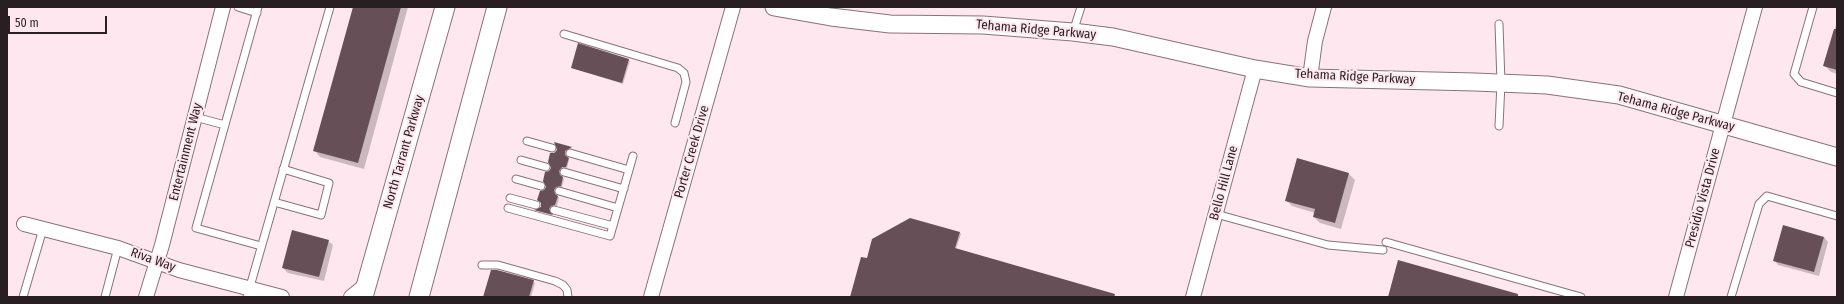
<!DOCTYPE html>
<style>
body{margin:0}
#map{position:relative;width:1844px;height:304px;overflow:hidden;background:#fee7ee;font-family:"Fira Sans Condensed",sans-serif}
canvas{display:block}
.frame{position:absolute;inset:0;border:8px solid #291e22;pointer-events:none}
.scale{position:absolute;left:8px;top:16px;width:99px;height:18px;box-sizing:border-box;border:2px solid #291e22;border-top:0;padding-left:5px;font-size:12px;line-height:14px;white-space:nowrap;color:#291e22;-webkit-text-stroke:3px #fee7ee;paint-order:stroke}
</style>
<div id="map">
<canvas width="1844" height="304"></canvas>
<div class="frame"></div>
<div class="scale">50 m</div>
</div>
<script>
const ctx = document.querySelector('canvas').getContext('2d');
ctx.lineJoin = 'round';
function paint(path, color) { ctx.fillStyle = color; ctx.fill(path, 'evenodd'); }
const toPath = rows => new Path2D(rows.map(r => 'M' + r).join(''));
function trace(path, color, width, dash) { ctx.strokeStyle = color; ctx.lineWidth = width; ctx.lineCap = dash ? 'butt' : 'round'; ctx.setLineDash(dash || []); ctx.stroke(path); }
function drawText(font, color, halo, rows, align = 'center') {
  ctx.font = font + ' "Fira Sans Condensed",sans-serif'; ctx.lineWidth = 4; ctx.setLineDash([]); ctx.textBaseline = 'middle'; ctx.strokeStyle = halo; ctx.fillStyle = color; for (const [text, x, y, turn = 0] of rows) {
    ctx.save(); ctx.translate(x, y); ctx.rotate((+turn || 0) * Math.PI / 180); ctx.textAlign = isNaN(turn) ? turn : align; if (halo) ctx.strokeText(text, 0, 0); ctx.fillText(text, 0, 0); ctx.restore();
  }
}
const shadow = toPath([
 [354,7,408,7,364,169,320,157,315,151],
 [1837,21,1837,74,1831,72,1825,66],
 [628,59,630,61,623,84,572,68],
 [555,143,572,149,566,153,566,157,569,160,567,168,564,168,560,173,564,179,562,187,557,188,555,192,559,198,557,206,552,207,550,211,552,215,536,210,542,207,550,172,558,149],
 [1349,174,1355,180,1341,229,1320,223,1314,217,1315,213,1292,206,1286,200],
 [960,233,961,234,956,249,1115,295,1116,297,851,297,867,259],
 [1824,237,1828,242,1819,276,1778,265,1774,260],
 [328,241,333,245,324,281,288,273,283,268],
 [533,281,535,283,531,297,484,297]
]);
const building = toPath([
 [353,7,401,7,358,163,313,151],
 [1834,29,1837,29,1837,70,1823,66],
 [578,43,629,59,622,83,571,68],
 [554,142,572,147,565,151,565,155,569,158,566,167,562,167,559,171,560,175,563,177,561,186,556,187,554,190,555,194,558,196,555,205,551,206,549,209,553,215,534,210,541,207,541,203,537,200,540,191,544,190,546,187,543,181,545,172,549,171,551,168,548,162,550,153,554,153,557,150],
 [1297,158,1349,173,1335,223,1313,217,1315,209,1285,201],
 [910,218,960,232,955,248,1115,294,1114,297,850,297,861,257,867,258,872,239],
 [1783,225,1824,237,1814,272,1773,261],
 [292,230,329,240,319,277,282,268],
 [1398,260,1518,294,1518,297,1388,297],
 [491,270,497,270,534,280,529,297,483,297]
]);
const service = toPath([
 [238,7,257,13],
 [258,7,196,228,261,246],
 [1813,7,1794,74,1801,82,1837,93],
 [1499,24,1501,83,1499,126],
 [1073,32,1081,7],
 [564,34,678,68,684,73,686,82,675,123],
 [195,117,225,125],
 [527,141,552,148],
 [570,153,629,170],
 [521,160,546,167],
 [564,172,624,189],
 [516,179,541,186],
 [559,191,618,208],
 [510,198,536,205],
 [274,202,321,215,329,183,283,169],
 [508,208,610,236,633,156],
 [554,210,613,226],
 [1216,214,1328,245,1383,250],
 [1386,242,1581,297],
 [482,265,498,265,555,281,563,285,567,290,568,297],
 [23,297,43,229],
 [105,297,118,248],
 [247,297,330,7],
 [1731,297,1759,204,1767,196,1837,216]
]);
const minor = toPath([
 [1310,78,1315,41,1324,7],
 [24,224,118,248,179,270,282,297],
 [146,297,162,245,223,7],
 [351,297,366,285],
 [651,297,733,7],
 [1193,297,1255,69],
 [1676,297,1755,7]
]);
const tertiary = toPath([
 [774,7,831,17,890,24,983,25,1073,32,1113,37,1255,69,1310,78,1475,82,1547,85,1619,95,1837,157]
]);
const secondary = toPath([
 [363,297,445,7],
 [419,297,497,7]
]);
const streetNames = [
 ["Tehama Ridge Parkway",1036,30,5],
 ["Tehama Ridge Parkway",1355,77,3],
 ["Tehama Ridge Parkway",1676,112,15],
 ["Entertainment Way",186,152,-76],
 ["North Tarrant Parkway",404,152,-74],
 ["Porter Creek Drive",692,152,-74],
 ["Bello Hill Lane",1224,183,-75],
 ["Presidio Vista Drive",1703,198,-75],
 ["Riva Way",153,260,20]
];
paint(shadow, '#0003');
paint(building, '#674f57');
trace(service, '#8b717a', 9);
trace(minor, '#8b717a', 16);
trace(tertiary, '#8b717a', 19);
trace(secondary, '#8b717a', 21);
trace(service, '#fff', 7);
trace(minor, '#fff', 14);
trace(tertiary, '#fff', 17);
trace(secondary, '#fff', 19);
drawText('13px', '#291e22', '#fee7ee', streetNames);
</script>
